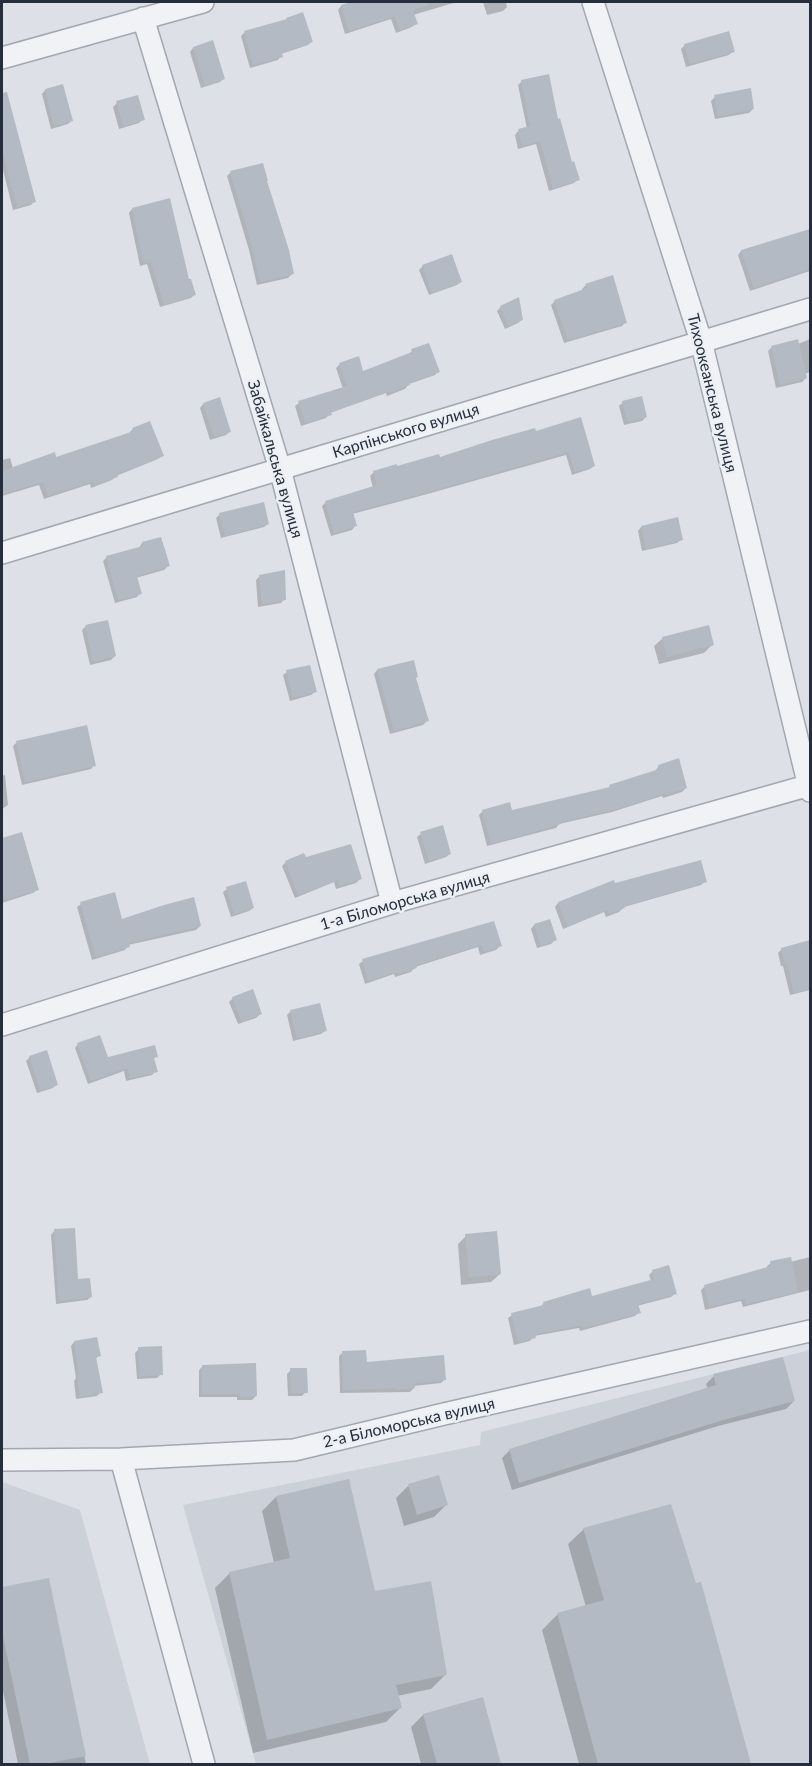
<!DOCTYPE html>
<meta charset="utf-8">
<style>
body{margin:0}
#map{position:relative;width:812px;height:1766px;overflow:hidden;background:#dde1e7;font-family:Lato,sans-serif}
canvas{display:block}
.frame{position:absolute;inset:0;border:3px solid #262e3e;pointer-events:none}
</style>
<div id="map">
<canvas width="812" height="1766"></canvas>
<div class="frame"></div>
</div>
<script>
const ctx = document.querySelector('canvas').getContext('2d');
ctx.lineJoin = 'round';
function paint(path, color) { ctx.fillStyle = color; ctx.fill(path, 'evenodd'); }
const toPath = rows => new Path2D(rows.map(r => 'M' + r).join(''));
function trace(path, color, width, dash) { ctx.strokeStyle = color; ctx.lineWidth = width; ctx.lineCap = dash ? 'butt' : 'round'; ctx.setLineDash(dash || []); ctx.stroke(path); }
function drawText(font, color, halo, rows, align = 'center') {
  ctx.font = font + ' Lato,sans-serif'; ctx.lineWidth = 5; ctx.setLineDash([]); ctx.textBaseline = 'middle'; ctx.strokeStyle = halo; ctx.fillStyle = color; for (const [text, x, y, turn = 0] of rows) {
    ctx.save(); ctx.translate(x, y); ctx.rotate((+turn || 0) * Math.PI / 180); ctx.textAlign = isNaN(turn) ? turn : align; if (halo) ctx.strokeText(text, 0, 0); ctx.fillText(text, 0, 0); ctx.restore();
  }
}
const built = toPath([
 [810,1350,810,1764,256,1764,183,1505,480,1445,481,1432],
 [2,1482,80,1510,150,1764,2,1764]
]);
const shadow = toPath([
 [356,2,364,3,457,2,413,15,416,23,412,27,396,33,391,19,345,34,338,10,341,6],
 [483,2,506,2,507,7,503,11,487,15],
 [245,32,311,42,308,45,281,54,281,56,278,60,250,68,241,36],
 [685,45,733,51,729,55,686,67,681,49],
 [193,48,224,78,220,82,201,88,190,52],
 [522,81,556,120,571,164,578,179,574,183,549,191,536,144,518,149,515,135,518,131,527,129,518,85],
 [62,86,71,121,68,124,51,129,42,94,45,90],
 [715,97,753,109,749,113,715,119,711,101],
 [117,103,143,119,139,123,119,129,113,107],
 [9,105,35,201,31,205,13,210,2,166,2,107],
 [262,164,292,274,288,278,257,285,249,250,227,176,230,173],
 [132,209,188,281,194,295,191,298,160,307,147,264,140,266,129,213],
 [810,231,810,271,750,291,738,255,741,251],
 [423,266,461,282,457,285,429,295,419,270],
 [586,285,626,322,622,326,564,343,551,305,555,301,583,291,582,289],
 [501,307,522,319,518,323,505,329,497,311],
 [810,339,810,372,805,374,806,378,802,382,776,388,768,351,772,347,798,344],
 [412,351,438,371,435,375,409,384,405,389,387,396,386,393,330,413,326,418,301,426,295,406,299,403,343,389,336,368,340,364,362,373,409,354],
 [623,402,646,417,642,421,624,425,619,406],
 [203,404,230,431,226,435,210,440,200,408],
 [133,429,162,456,158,459,116,476,112,480,91,488,90,484,44,499,39,485,2,496,2,460,10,458,13,468,55,459,129,433],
 [535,433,594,466,590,469,572,475,566,455,413,498,352,514,355,526,352,530,331,536,322,506,326,502,373,488,370,476,374,472,439,459],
 [220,514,268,524,264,527,221,538,216,518],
 [641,527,681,540,677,543,642,551,638,531],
 [142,543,168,566,164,570,136,578,140,593,137,597,115,603,103,561,107,557,139,548],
 [260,576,284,599,281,603,258,607,256,580],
 [85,627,115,656,111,660,90,665,82,630],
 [663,638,712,645,704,653,659,664,654,646],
 [413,662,415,679,427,721,423,725,390,734,374,674,377,670],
 [287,672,315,692,311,695,290,701,283,675],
 [16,743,94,765,91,769,22,785,13,746],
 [659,766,686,788,682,792,663,798,662,796,612,812,559,824,556,828,487,846,479,815,483,811,511,812,608,789,610,786,655,771],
 [5,775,8,805,2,809,2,776],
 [21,833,37,890,33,893,2,903,2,839],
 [421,834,450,854,446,857,425,864,417,837],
 [286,862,360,879,356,883,336,889,334,882,295,898,282,866],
 [705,881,701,885,624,907,619,912,606,917,604,912,563,929,555,907,558,903,615,885],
 [227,889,253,908,249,911,231,917,223,892],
 [81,904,121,921,200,926,196,930,128,945,125,950,92,960,77,907],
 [493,923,500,946,496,950,480,955,478,947,415,967,411,972,395,977,394,974,365,984,359,964,363,961],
 [534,925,555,940,551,944,537,948,531,929],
 [809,942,810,990,790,995,783,966,781,966,778,953,782,949],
 [233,998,260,1014,256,1018,238,1024,229,1002],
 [291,1011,325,1031,321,1034,293,1041,287,1015],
 [78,1044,107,1059,156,1056,153,1060,156,1071,152,1075,126,1081,124,1071,88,1084,75,1048],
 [30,1057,57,1084,53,1088,37,1093,26,1061],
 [54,1231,77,1281,91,1297,87,1300,56,1304,51,1235],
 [466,1236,500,1274,491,1282,461,1285,458,1244],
 [810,1257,810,1290,743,1307,741,1301,705,1310,701,1290,704,1287,768,1269,767,1266,771,1263,790,1262],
 [653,1271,675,1294,671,1297,637,1306,639,1312,635,1316,580,1331,579,1328,534,1336,530,1341,514,1345,508,1318,512,1315,540,1308,544,1303,591,1298,651,1281,649,1275],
 [74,1342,99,1356,95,1359,101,1392,97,1396,76,1399,74,1381,76,1378,71,1346],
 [139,1349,161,1374,157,1378,137,1379,135,1353],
 [343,1352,365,1364,445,1379,441,1383,414,1386,414,1388,410,1392,340,1393,339,1356],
 [203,1366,256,1396,252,1400,237,1400,237,1397,199,1397,199,1370],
 [291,1370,306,1392,302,1396,288,1396,287,1374],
 [714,1376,794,1401,786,1409,718,1426,512,1490,502,1458,510,1450,708,1389,706,1384],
 [408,1486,446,1505,434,1517,404,1526,396,1498],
 [276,1497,374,1593,446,1674,431,1689,397,1696,400,1708,386,1722,253,1753,215,1588,230,1573,274,1563,262,1511],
 [584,1529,695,1585,700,1584,750,1764,579,1764,542,1630,558,1614,586,1607,568,1544],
 [48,1580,86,1764,18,1764,2,1686,2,1589],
 [482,1699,500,1764,421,1764,411,1727,423,1715]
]);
const building = toPath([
 [351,2,428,2,428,5,413,10,418,24,400,30,395,16,349,31,341,5],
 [303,12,313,42,282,53,283,57,253,65,244,31,287,19,286,18],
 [729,31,735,52,690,64,684,44],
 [213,40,225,79,205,86,193,47],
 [549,74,558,119,560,118,572,162,574,161,580,180,553,188,540,141,522,146,518,129,530,126,521,80],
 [63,84,73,121,54,126,45,89],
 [751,88,754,109,718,116,714,95],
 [7,92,36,202,17,207,2,150,2,93],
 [138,95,145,120,123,126,116,101],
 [263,163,268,181,267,181,289,250,294,274,260,282,252,246,230,171],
 [170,198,189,279,191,279,196,295,164,305,151,262,143,263,132,208],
 [810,229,810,269,754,288,741,250],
 [452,254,462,282,432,293,422,265],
 [613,275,627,323,568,340,554,300,587,288,585,284],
 [519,297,523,320,508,326,500,306],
 [798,339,807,378,780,385,771,346],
 [429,343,440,372,409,383,410,385,391,393,390,391,331,412,332,415,305,423,298,401,347,386,339,363,359,356,363,371,412,352,411,349],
 [642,396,647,417,628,422,622,401],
 [220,397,231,432,214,437,203,403],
 [581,417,595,466,575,472,569,452,418,495,353,512,357,526,334,533,325,501,377,485,373,471,397,464,397,466,439,454,440,457,492,440,535,428,536,431],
 [150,421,164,456,117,474,118,477,95,485,93,481,48,496,43,482,2,494,2,471,55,452,56,457,134,431,132,428],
 [264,502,269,524,225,536,219,513],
 [678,517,683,540,646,549,641,526],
 [161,537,170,566,137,576,142,594,118,600,106,556,143,546,142,542],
 [285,570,286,600,262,604,259,575],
 [108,620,116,656,93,662,85,625],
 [709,625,714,645,667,657,662,637],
 [414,660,418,677,416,678,429,721,394,731,377,669],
 [310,665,317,692,293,698,286,670],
 [87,725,96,766,25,782,16,741],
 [679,758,687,788,666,795,666,793,617,809,561,822,561,824,491,844,482,810,510,802,512,810,610,787,609,785,659,769,658,765],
 [443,825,451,854,429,861,420,832],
 [22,832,39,890,4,900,2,890,2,838],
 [351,844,362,879,340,886,338,880,298,895,285,861,304,853,306,857],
 [701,860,707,882,624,906,625,908,609,914,608,910,567,926,558,902,614,880,615,883],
 [246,881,254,908,234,914,226,887],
 [115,892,122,919,164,905,194,897,201,926,129,943,130,947,96,957,80,902],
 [550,919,557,940,541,946,534,924],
 [494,921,502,946,484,952,481,945,416,965,417,968,398,974,398,972,368,981,362,959],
 [810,940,810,989,794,993,787,963,785,964,781,948],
 [253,989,262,1014,242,1022,232,997],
 [320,1003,327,1031,297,1038,290,1010],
 [100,1035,108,1057,155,1045,158,1057,154,1058,158,1072,130,1078,127,1068,91,1081,77,1043],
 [47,1050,58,1085,41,1091,29,1056],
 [75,1228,78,1279,90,1278,92,1297,59,1301,54,1229],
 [497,1231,501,1274,469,1277,465,1234],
 [791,1257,798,1292,746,1304,745,1298,709,1307,704,1285,771,1266,770,1261],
 [669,1265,677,1294,638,1304,641,1313,583,1328,582,1325,535,1334,536,1338,518,1342,511,1313,544,1305,543,1302,590,1288,592,1296,654,1279,652,1270],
 [97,1337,101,1356,96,1357,103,1393,80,1397,77,1375,79,1375,74,1341],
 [162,1346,163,1375,140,1376,138,1347],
 [366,1350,367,1362,444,1355,446,1380,415,1383,415,1388,397,1390,397,1388,343,1390,342,1351],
 [783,1357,795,1401,727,1419,519,1483,509,1449,716,1385,713,1374],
 [256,1363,257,1396,240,1397,240,1394,202,1394,202,1365],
 [290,1368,307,1368,308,1393,291,1393],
 [439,1475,448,1505,417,1515,408,1484],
 [349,1479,375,1591,431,1581,447,1675,396,1685,402,1708,267,1740,229,1572,290,1558,276,1496],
 [671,1504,696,1583,701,1582,751,1764,598,1764,557,1613,604,1600,583,1528],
 [49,1578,86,1756,45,1764,30,1764,2,1632,2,1587],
 [483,1697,501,1764,437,1764,423,1714]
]);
const minor = toPath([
 [593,2,701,341,810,791],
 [143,18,280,469,392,903],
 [2,58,203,2],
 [2,553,810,309],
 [2,1025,392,903,810,785],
 [121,1459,204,1764],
 [2,1460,121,1459,294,1450,444,1414,810,1331]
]);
const streetNames = [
 ["Тихоокеанська вулиця",712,393,76],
 ["Карпінського вулиця",406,431,-17],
 ["Забайкальська вулиця",275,459,74],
 ["1-а Біломорська вулиця",405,901,-16],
 ["2-а Біломорська вулиця",409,1423,-13]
];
paint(built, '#cbd0d9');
paint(shadow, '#0003');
paint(building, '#b4bac4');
trace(minor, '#a2a8b1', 24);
trace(minor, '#f0f2f6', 21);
drawText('16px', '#262e3e', '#ecf0f5', streetNames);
</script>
